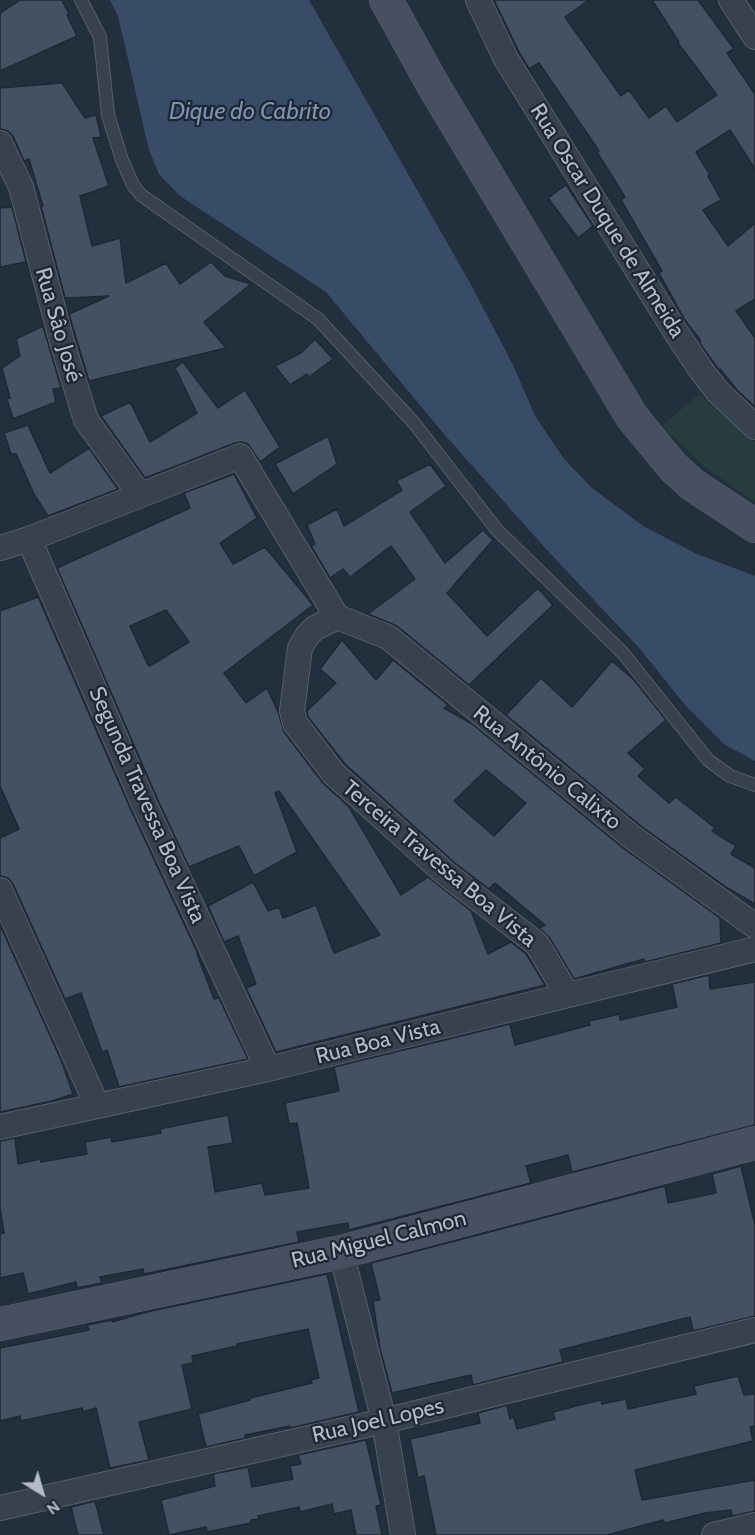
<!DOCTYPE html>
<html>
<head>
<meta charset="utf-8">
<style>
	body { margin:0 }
	#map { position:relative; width:755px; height:1535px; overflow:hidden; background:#242f3e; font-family:Cabin,sans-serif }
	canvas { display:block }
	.north { position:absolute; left:12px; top:1463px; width:60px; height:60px; -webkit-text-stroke:4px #1d2633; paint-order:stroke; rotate:143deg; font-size:16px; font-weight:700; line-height:24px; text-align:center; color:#b4bcc9 }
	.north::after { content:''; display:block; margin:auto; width:21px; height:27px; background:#b4bcc9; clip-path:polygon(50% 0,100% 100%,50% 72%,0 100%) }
</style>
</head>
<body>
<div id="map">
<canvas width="755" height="1535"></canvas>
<div class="north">N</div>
</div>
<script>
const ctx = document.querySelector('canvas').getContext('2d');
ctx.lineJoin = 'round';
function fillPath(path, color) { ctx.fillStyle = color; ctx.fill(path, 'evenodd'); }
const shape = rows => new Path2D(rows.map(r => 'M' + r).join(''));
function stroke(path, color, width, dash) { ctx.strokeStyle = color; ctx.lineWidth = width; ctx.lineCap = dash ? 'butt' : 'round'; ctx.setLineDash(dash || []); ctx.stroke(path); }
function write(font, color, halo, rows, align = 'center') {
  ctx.font = font + ' Cabin,sans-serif'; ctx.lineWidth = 4.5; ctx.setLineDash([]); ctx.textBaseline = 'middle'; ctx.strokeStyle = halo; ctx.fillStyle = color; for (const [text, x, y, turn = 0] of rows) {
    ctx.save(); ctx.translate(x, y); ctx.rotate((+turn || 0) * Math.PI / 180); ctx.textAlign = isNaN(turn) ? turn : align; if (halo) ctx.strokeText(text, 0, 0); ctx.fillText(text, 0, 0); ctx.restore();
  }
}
fillPath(shape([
	[699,394,755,442,755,502,706,468,662,426]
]), '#263c3f');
fillPath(shape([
	[110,0,309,0,470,283,513,365,535,416,564,459,592,488,643,526,697,554,755,576,755,761,724,744,686,706,640,649,546,549,444,434,326,292,180,196,159,174,149,150,118,16]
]), '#394c67');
const building = shape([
	[20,0,62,0,69,14,67,15,77,36,0,71,0,13,20,0],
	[494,0,589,0,565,17,621,96,629,90,649,118,666,106,677,122,717,95,678,43,679,42,652,0,698,0,734,49,727,53,755,94,755,169,730,130,696,152,710,175,708,176,721,200,703,210,728,246,755,223,755,299,736,311,755,338,755,407,737,390,720,369,719,370,699,342,701,341,685,320,659,273,662,271,621,200,625,197,597,152,599,151,539,63,529,69,519,52,494,0],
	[62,83,85,118,96,115,101,137,93,138,109,186,80,196,92,246,120,238,126,283,166,263,180,284,211,262,225,276,251,284,204,322,226,348,89,381,69,314,109,296,65,298,41,206,43,206,29,159,24,161,13,136,8,131,0,129,0,88,62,83],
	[566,185,593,226,578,238,548,198,566,185],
	[12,207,26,262,0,267,0,208,12,207],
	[43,326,61,388,53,389,56,402,13,419,7,399,10,398,2,368,20,356,16,339,43,326],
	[315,339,333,359,309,377,307,374,290,385,275,366,301,353,315,339],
	[183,362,218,408,245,390,280,447,260,462,248,444,242,442,235,443,145,478,101,416,130,402,150,442,197,413,175,368,183,362],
	[28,425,50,473,89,448,118,489,48,516,34,494,16,454,11,454,4,433,28,425],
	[328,436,337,464,293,494,275,464,328,436],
	[430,464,446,486,410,512,445,563,483,530,493,540,447,593,487,636,538,588,553,605,469,685,397,626,368,614,415,579,391,546,350,577,343,569,330,578,311,546,315,544,307,525,337,509,344,526,402,490,396,481,430,464],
	[234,474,257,518,220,543,233,564,265,547,313,605,224,673,246,703,267,688,278,712,284,732,323,783,349,807,401,895,428,877,471,911,488,954,511,942,526,954,545,985,276,1052,246,988,256,984,238,936,224,942,208,906,253,882,268,911,279,907,283,918,316,905,334,953,380,935,279,791,275,793,297,852,254,876,239,846,189,867,157,798,57,568,190,508,184,493,234,474],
	[166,610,189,642,150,666,148,665,130,626,166,610],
	[38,597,131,810,198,954,197,954,214,999,219,998,248,1059,119,1087,107,1050,102,1052,81,993,65,999,13,884,8,878,0,876,0,838,19,829,0,786,0,611,38,597],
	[342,640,376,680,393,660,448,705,444,708,472,724,623,848,720,918,721,943,645,962,644,959,574,979,549,937,539,928,545,925,495,883,489,889,455,863,345,764,308,717,307,711,336,683,320,669,342,640],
	[486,770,526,803,494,836,454,801,486,770],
	[612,661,634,680,666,720,628,753,645,769,638,776,669,803,676,797,715,828,712,831,736,846,731,854,755,868,755,904,726,887,641,826,506,715,541,678,572,707,612,661],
	[0,925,61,1060,73,1094,52,1101,0,1112,0,925],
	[709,975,710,989,755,982,755,1125,572,1172,568,1155,526,1166,531,1183,349,1230,348,1223,297,1232,299,1242,144,1274,143,1269,100,1277,102,1283,77,1288,76,1282,28,1294,23,1273,0,1278,0,1234,4,1233,0,1208,0,1141,15,1138,18,1164,40,1159,41,1162,87,1154,85,1142,111,1137,112,1142,161,1133,160,1129,228,1115,233,1143,208,1147,215,1192,262,1183,265,1195,309,1188,297,1123,289,1124,285,1103,339,1091,334,1067,510,1024,515,1045,590,1025,589,1021,603,1018,619,1014,620,1020,677,1007,672,984,709,975],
	[741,1166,755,1225,755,1316,693,1331,690,1317,560,1350,563,1362,473,1385,471,1375,392,1393,380,1349,373,1301,380,1300,371,1263,665,1186,668,1203,716,1193,712,1174,741,1166],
	[327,1274,359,1412,290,1428,290,1426,245,1435,246,1438,206,1447,198,1414,250,1400,250,1398,312,1383,311,1380,319,1378,308,1329,237,1344,237,1346,192,1356,193,1363,182,1365,192,1409,139,1422,149,1460,110,1468,96,1408,83,1412,82,1408,21,1421,20,1416,0,1421,0,1348,89,1330,87,1325,112,1320,112,1322,151,1311,327,1274],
	[738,1376,744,1395,755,1394,755,1426,750,1427,753,1441,635,1470,642,1500,755,1480,755,1511,732,1516,731,1510,705,1513,665,1523,663,1520,607,1535,436,1535,424,1476,418,1478,410,1439,480,1423,478,1413,507,1405,510,1419,514,1417,517,1429,555,1419,553,1412,576,1406,601,1400,602,1404,626,1399,628,1409,696,1394,694,1386,738,1376],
	[366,1440,381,1505,376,1506,382,1535,356,1535,351,1510,334,1514,332,1504,300,1512,299,1507,258,1516,259,1519,251,1520,251,1523,207,1532,206,1527,169,1535,161,1500,215,1486,213,1474,248,1467,252,1487,293,1479,290,1466,301,1464,298,1455,366,1440],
	[95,1501,104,1535,78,1535,71,1507,95,1501]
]);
fillPath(building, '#455162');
stroke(building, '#1f2835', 1.5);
const lane = shape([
	[81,0,100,37,108,115,122,160,133,185,141,195,318,319,414,423,497,530,623,653,708,760,730,776,755,785]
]);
const street = shape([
	[478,0,506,59,677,334,701,370,718,392,755,427],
	[731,0,755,37],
	[0,143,21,187,62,342,86,420,140,495],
	[29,539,144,804,268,1069],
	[0,548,29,539,240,456,337,617],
	[337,617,388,637,632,837,755,926],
	[337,617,315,628,307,636,300,648,292,711,295,723,334,774,446,874,537,944,567,994],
	[0,890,97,1105],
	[0,1127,268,1069,755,949],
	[341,1252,384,1421,403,1535],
	[0,1508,384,1421,755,1330],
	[714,1535,755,1525]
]);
const secondary = shape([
	[386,0,433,85,632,417,674,468,693,485,755,526],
	[0,1324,341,1252,755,1143]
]);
stroke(lane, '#565f6c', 14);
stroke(street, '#565f6c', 26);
stroke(secondary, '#565f6c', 34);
stroke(lane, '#38414e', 12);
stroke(street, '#38414e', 24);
stroke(secondary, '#465061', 33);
write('22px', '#b4bcc9', '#1d2633', [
	["Rua Oscar Duque de Almeida",607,221,58],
	["Rua Sâo José",58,325,74],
	["Rua Antônio Calixto",547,768,39],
	["Segunda Travessa Boa Vista",147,805,66],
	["Terceira Travessa Boa Vista",439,864,40],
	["Rua Boa Vista",378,1042,-14],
	["Rua Miguel Calmon",379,1240,-14],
	["Rua Joel Lopes",378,1421,-13]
]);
write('italic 24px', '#7c92b1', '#1d2633', [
	["Dique do Cabrito",250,112]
]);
</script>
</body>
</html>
